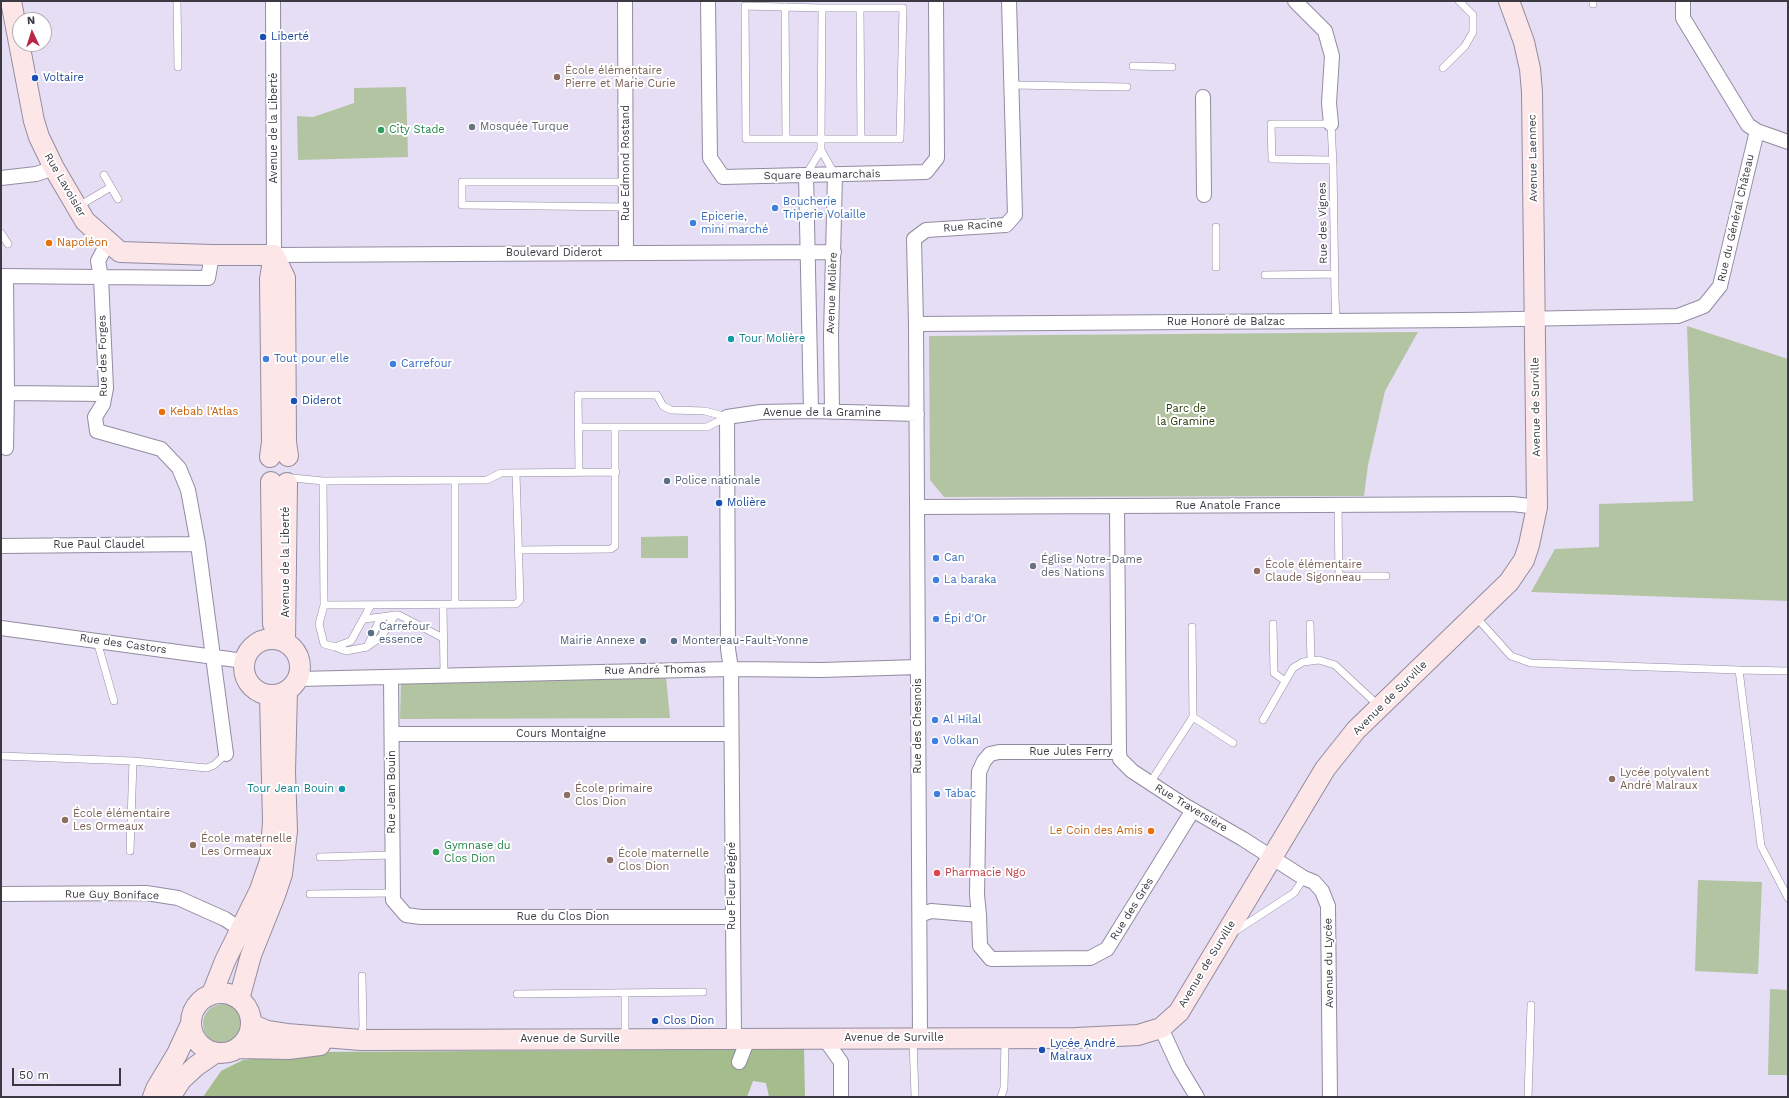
<!DOCTYPE html>
<html>
<head>
<meta charset="utf-8">
<style>
	body { margin:0 }
	#map { position:relative; width:1789px; height:1098px; overflow:hidden; background:#e5def5; font-family:"Work Sans",sans-serif }
	canvas { display:block }
	.frame { position:absolute; inset:0; border:2px solid #3b3942; pointer-events:none }
	.north { position:absolute; left:12px; top:12px; width:40px; height:40px; box-sizing:border-box; background:#fff; border:1px solid #b1b0b3; border-radius:50%; rotate:356deg; font-size:11px; font-weight:700; line-height:16px; text-align:center; color:#3b3942 }
	.north::after { content:''; display:block; margin:auto; width:14px; height:18px; background:#b92845; clip-path:polygon(50% 0,100% 100%,50% 72%,0 100%) }
	.scale { position:absolute; left:12px; top:1068px; width:109px; height:18px; box-sizing:border-box; border:2px solid #3b3942; border-top:0; padding-left:5px; font-size:12px; line-height:14px; white-space:nowrap; color:#3b3942; -webkit-text-stroke:3px #fff; paint-order:stroke }
</style>
</head>
<body>
<div id="map">
<canvas width="1789" height="1098"></canvas>
<div class="frame"></div>
<div class="north">N</div>
<div class="scale">50 m</div>
</div>
<script>
const ctx = document.querySelector('canvas').getContext('2d');
ctx.lineJoin = 'round';
function fillPath(path, color) { ctx.fillStyle = color; ctx.fill(path, 'evenodd'); }
const shape = rows => new Path2D(rows.map(r => 'M' + r).join(''));
function stroke(path, color, width, dash) { ctx.strokeStyle = color; ctx.lineWidth = width; ctx.lineCap = dash ? 'butt' : 'round'; ctx.setLineDash(dash || []); ctx.stroke(path); }
function write(font, color, halo, rows, align = 'center') {
  ctx.font = font + ' "Work Sans",sans-serif'; ctx.lineWidth = 4; ctx.setLineDash([]); ctx.textBaseline = 'middle'; ctx.strokeStyle = halo; ctx.fillStyle = color; for (const [text, x, y, turn = 0] of rows) {
    ctx.save(); ctx.translate(x, y); ctx.rotate((+turn || 0) * Math.PI / 180); ctx.textAlign = isNaN(turn) ? turn : align; if (halo) ctx.strokeText(text, 0, 0); ctx.fillText(text, 0, 0); ctx.restore();
  }
}
fillPath(shape([
	[406,87,408,157,298,160,297,116,313,117,354,103,354,88],
	[1687,326,1788,359,1788,601,1531,592,1555,549,1599,547,1599,504,1693,501],
	[1418,332,1385,391,1368,465,1364,496,944,497,930,480,929,336],
	[688,536,688,558,641,558,641,537],
	[666,677,670,718,400,719,401,682],
	[1698,880,1762,882,1758,974,1695,971],
	[1770,989,1788,990,1788,1075,1768,1075],
	'203 1024a20 20 0 1 1 40 0a20 20 0 1 1-40 0Z'
]), '#b3c4a3');
fillPath(shape([
	[804,1049,805,1097,769,1097,766,1083,753,1081,747,1097,203,1097,221,1071,243,1060,320,1052]
]), '#a5bd8d');
const lane = shape([
	[177,1,178,67],
	[1593,1,1593,4],
	[785,7,786,139],
	[860,8,861,139],
	[1133,66,1172,67],
	[1443,68,1465,46,1473,32,1473,15,1459,1],
	[1011,85,1127,87],
	[821,150,821,139,822,8,745,6,746,139,900,139,903,8,822,8],
	[1332,160,1272,159,1271,124,1331,124,1333,165,1335,297,1336,321],
	[104,175,118,199],
	[806,175,821,150,835,175],
	[626,182,462,182,462,205,626,207],
	[77,207,111,187],
	[1,233,8,244],
	[1216,267,1216,227],
	[1265,275,1335,274],
	[579,427,615,427],
	[579,472,578,395,657,395,663,406,671,410,705,411,727,417],
	[293,478,323,481,487,480,501,473,616,472],
	[455,480,455,604],
	[323,481,324,605,516,604,520,600,516,473],
	[1338,506,1339,576,1386,576],
	[519,550,611,549,615,546,615,427,707,427,727,417],
	[324,605,319,624,324,644,335,647,351,641,371,605],
	[443,605,444,675],
	[1476,617,1511,656,1531,663,1739,670,1761,846,1788,898],
	[364,619,381,617],
	[1273,624,1274,673,1285,681],
	[1310,624,1311,661],
	[1192,627,1193,717,1233,743],
	[97,641,114,701],
	[335,647,346,651,367,647,381,617,395,615,399,615,443,638],
	[367,647,381,637,395,615],
	[1739,670,1788,671],
	[1263,720,1293,668,1303,662,1319,660,1335,665,1380,707],
	[1,756,133,761,207,768,214,765,226,754],
	[1150,783,1193,717],
	[130,851,133,761],
	[320,857,393,855],
	[310,894,393,893],
	[1234,932,1294,893,1304,878],
	[517,994,703,992],
	[625,1038,625,993],
	[913,1039,915,1097],
	[361,1040,363,1026,362,976],
	[1001,1097,1004,1088,1005,1040],
	[1528,1097,1531,1005]
]);
const street = shape([
	[273,1,274,255,834,252],
	[625,1,626,252],
	[708,1,710,158,723,177,926,172,937,158,936,1],
	[1295,1,1325,31,1332,56,1329,103,1331,124],
	[1683,1,1683,18,1748,125,1757,131,1788,142],
	[1203,97,1204,195],
	[806,175,811,411],
	[1,178,36,174,54,168],
	[212,255,208,278,101,277,106,388,103,404,95,417,97,431,161,449,179,468,188,490,198,544,226,754],
	[1,276,101,277,98,261,108,242],
	[6,276,7,393,6,448],
	[916,324,1463,320,1678,316,1704,306,1720,286,1757,131],
	[7,393,105,394],
	[832,412,831,335,835,175],
	[918,507,1513,504,1537,507],
	[1117,507,1119,752,999,752,990,754,984,761,979,772,977,895,979,915,980,946,991,959,1090,958,1107,949,1193,810],
	[1,546,198,544],
	[1,628,244,661],
	[391,677,393,900,406,915,421,917,732,917],
	[298,679,731,669,822,670,918,667],
	[392,734,731,734],
	[1119,752,1120,759,1132,771,1184,805,1243,839,1304,878,1314,882,1322,891,1328,906,1330,1097],
	[1,894,146,893,178,898,225,919,240,929],
	[920,915,931,911,979,915],
	[1161,1028,1179,1067,1197,1097],
	[824,1038,841,1062,841,1097],
	[920,1038,916,324,914,239,926,230,1006,225,1015,215,1009,1],
	[734,1039,731,669,728,649,727,417,761,412,811,411,917,414],
	[739,1062,748,1039]
]);
const secondary = shape([
	[11,1,34,121,39,137,54,168,85,221,120,252,212,255,274,255],
	[274,255,285,278,286,442,288,456],
	[270,457,272,442,270,279,274,255],
	[271,482,273,624],
	'244 667a28 28 0 1 1 56 0a28 28 0 1 1-56 0Z',
	[285,642,287,483],
	'191 1023a30 30 0 1 1 60 0a30 30 0 1 1-60 0Z',
	[212,994,225,961,260,890,270,861,273,822,270,695],
	[239,999,251,955,275,895,282,874,287,831,285,772,287,691],
	[251,1024,267,1031,287,1034,361,1040,1076,1038,1138,1035,1161,1028,1179,1012,1325,769,1356,730,1509,582,1524,560,1529,545,1537,507,1532,92,1530,69,1524,42,1509,1],
	[238,1048,288,1049,320,1045],
	[153,1097,156,1089,177,1054,190,1026],
	[170,1097,181,1080,196,1066,215,1053]
]);
stroke(lane, '#928ca1', 8);
stroke(street, '#928ca1', 16);
stroke(secondary, '#928ca1', 22);
stroke(lane, '#fff', 7);
stroke(street, '#fff', 14);
stroke(secondary, '#fce6e7', 20);
for (const [x, y, r, color] of [
	[263,37,4,"#1a4fb4"],
	[557,77,4,"#8d6e63"],
	[35,78,4,"#1a4fb4"],
	[472,127,4,"#6b7280"],
	[381,130,4,"#2e9e5b"],
	[775,208,4,"#3f7fe0"],
	[693,223,4,"#3f7fe0"],
	[49,243,4,"#e8710a"],
	[731,339,4,"#0f9aa8"],
	[266,359,4,"#3f7fe0"],
	[393,364,4,"#3f7fe0"],
	[294,401,4,"#1a4fb4"],
	[162,412,4,"#e8710a"],
	[667,481,4,"#5c6f8a"],
	[719,503,4,"#1a4fb4"],
	[936,558,4,"#3f7fe0"],
	[1033,566,4,"#6b7280"],
	[1257,571,4,"#8d6e63"],
	[936,580,4,"#3f7fe0"],
	[936,619,4,"#3f7fe0"],
	[371,633,4,"#5c6f8a"],
	[643,641,4,"#5c6f8a"],
	[674,641,4,"#5c6f8a"],
	[935,720,4,"#3f7fe0"],
	[935,741,4,"#3f7fe0"],
	[1612,779,4,"#8d6e63"],
	[342,789,4,"#0f9aa8"],
	[937,794,4,"#3f7fe0"],
	[567,795,4,"#8d6e63"],
	[65,820,4,"#8d6e63"],
	[1151,831,4,"#e8710a"],
	[193,845,4,"#8d6e63"],
	[436,852,4,"#2e9e5b"],
	[610,860,4,"#8d6e63"],
	[937,873,4,"#e0444e"],
	[655,1021,4,"#1a4fb4"],
	[1042,1050,4,"#1a4fb4"]
]) { const dot = new Path2D(); dot.arc(x, y, r, 0, 2 * Math.PI); ctx.fillStyle = color; ctx.fill(dot); stroke(dot, '#fff', 1.5); }
write('11px', '#164399', '#fff', [
	["Liberté",271,37],
	["Voltaire",43,78],
	["Diderot",302,401],
	["Molière",727,503],
	["Clos Dion",663,1021],
	["Lycée André",1050,1044],
	["Malraux",1050,1057]
], 'left');
write('11px', '#785e54', '#fff', [
	["École élémentaire",565,71],
	["Pierre et Marie Curie",565,84],
	["École élémentaire",1265,565],
	["Claude Sigonneau",1265,578],
	["Lycée polyvalent",1620,773],
	["André Malraux",1620,786],
	["École primaire",575,789],
	["Clos Dion",575,802],
	["École élémentaire",73,814],
	["Les Ormeaux",73,827],
	["École maternelle",201,839],
	["Les Ormeaux",201,852],
	["École maternelle",618,854],
	["Clos Dion",618,867]
], 'left');
write('11px', '#5b616d', '#fff', [
	["Mosquée Turque",480,127],
	["Église Notre-Dame",1041,560],
	["des Nations",1041,573]
], 'left');
write('11px', '#3b3942', '#fff', [
	["Avenue de la Liberté",274,128,-90],
	["Avenue Laennec",1533,158,-91],
	["Rue Edmond Rostand",626,163,-90],
	["Square Beaumarchais",822,175,-1],
	["Rue Lavoisier",65,185,60],
	["Rue du Général Château",1736,218,-77],
	["Rue des Vignes",1323,223,-91],
	["Rue Racine",973,226,-5],
	["Boulevard Diderot",554,253],
	["Avenue Molière",832,293,-88],
	["Rue Honoré de Balzac",1226,322],
	["Rue des Forges",103,356,-91],
	["Avenue de Surville",1536,407,-91],
	["Avenue de la Gramine",822,413],
	["Rue Anatole France",1228,506],
	["Rue Paul Claudel",99,545],
	["Avenue de la Liberté",286,562,-90],
	["Rue des Castors",123,644,8],
	["Rue André Thomas",655,670,-1],
	["Avenue de Surville",1390,698,-45],
	["Rue des Chesnois",918,726,-90],
	["Cours Montaigne",561,734],
	["Rue Jules Ferry",1071,752],
	["Rue Jean Bouin",392,792,-90],
	["Rue Traversière",1191,808,31],
	["Rue Fleur Bégné",732,886,-90],
	["Rue Guy Boniface",112,895,1],
	["Rue des Grès",1132,909,-58],
	["Rue du Clos Dion",563,917],
	["Avenue du Lycée",1329,963,-91],
	["Avenue de Surville",1207,964,-59],
	["Avenue de Surville",894,1038],
	["Avenue de Surville",570,1039]
]);
write('11px', '#27864d', '#fff', [
	["City Stade",389,130],
	["Gymnase du",444,846],
	["Clos Dion",444,859]
], 'left');
write('11px', '#366cbe', '#fff', [
	["Boucherie",783,202],
	["Triperie Volaille",783,215],
	["Epicerie,",701,217],
	["mini marché",701,230],
	["Tout pour elle",274,359],
	["Carrefour",401,364],
	["Can",944,558],
	["La baraka",944,580],
	["Épi d'Or",944,619],
	["Al Hilal",943,720],
	["Volkan",943,741],
	["Tabac",945,794]
], 'left');
write('11px', '#c56008', '#fff', [
	["Napoléon",57,243],
	["Kebab l'Atlas",170,412],
	["Le Coin des Amis",1143,831,"right"]
], 'left');
write('11px', '#0d838f', '#fff', [
	["Tour Molière",739,339],
	["Tour Jean Bouin",334,789,"right"]
], 'left');
write('11px', '#283d08', '#fff', [
	["Parc de",1186,409],
	["la Gramine",1186,422]
]);
write('11px', '#4e5e75', '#fff', [
	["Police nationale",675,481],
	["Carrefour",379,627],
	["essence",379,640],
	["Mairie Annexe",635,641,"right"],
	["Montereau-Fault-Yonne",682,641]
], 'left');
write('11px', '#be3a42', '#fff', [
	["Pharmacie Ngo",945,873]
], 'left');
</script>
</body>
</html>
